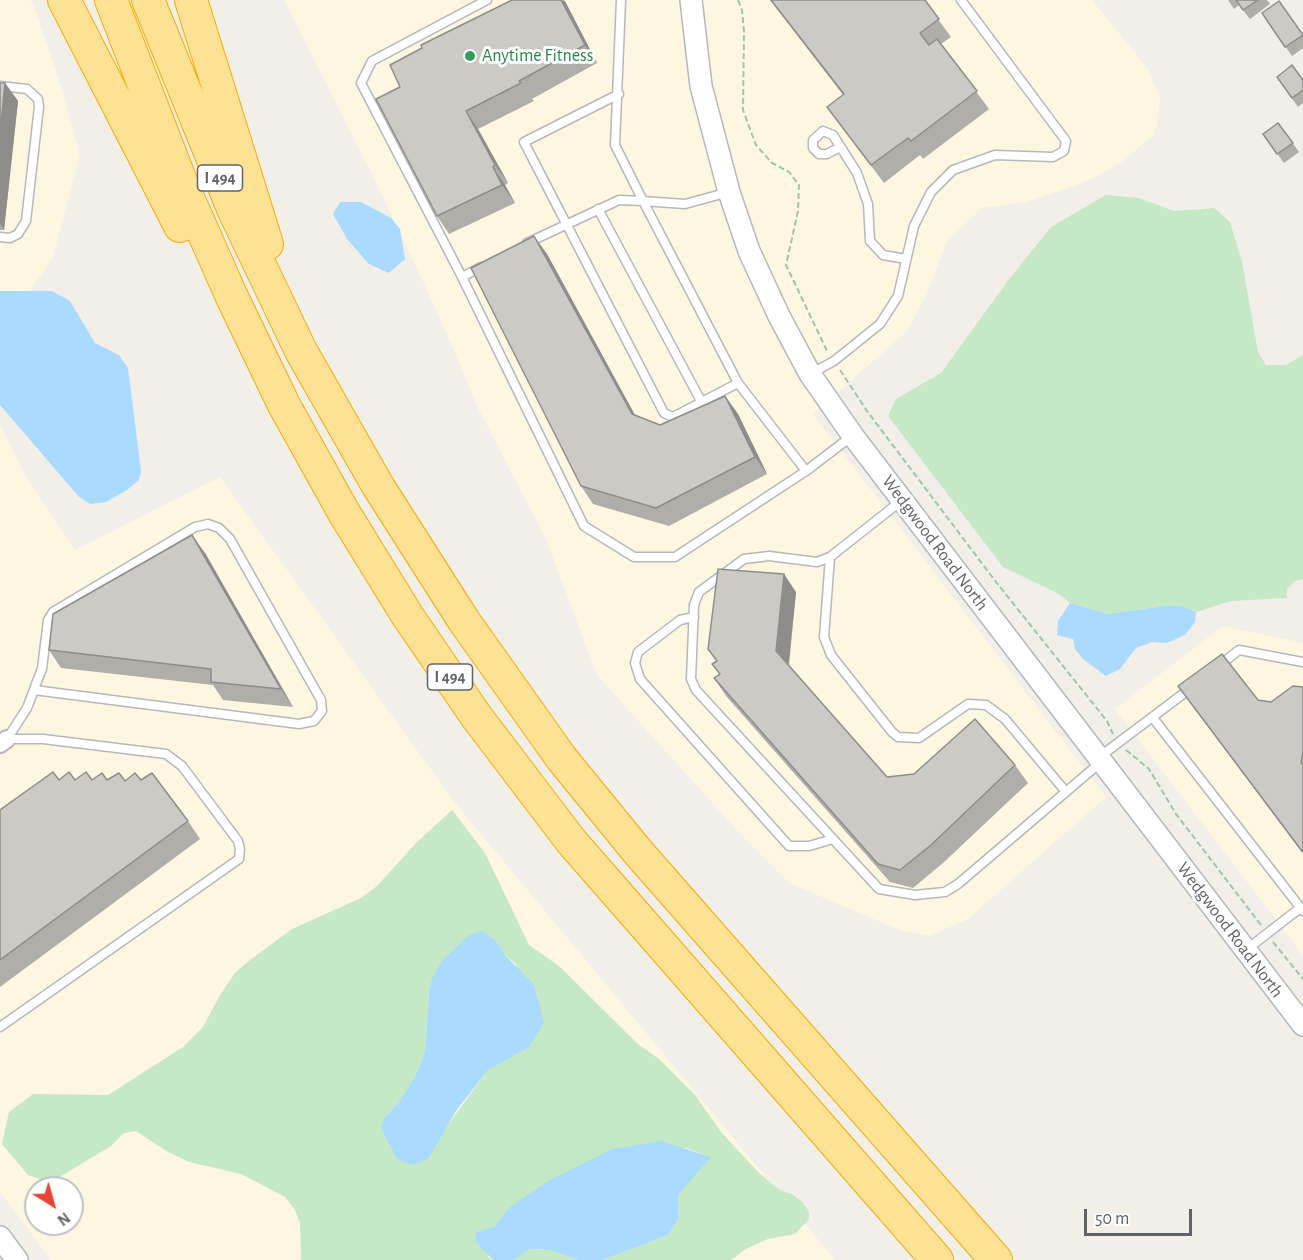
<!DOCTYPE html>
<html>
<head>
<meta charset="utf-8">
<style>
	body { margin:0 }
	#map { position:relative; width:1303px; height:1260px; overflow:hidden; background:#f1efe8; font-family:"Alegreya Sans",sans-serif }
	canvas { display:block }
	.north { position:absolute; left:24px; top:1176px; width:60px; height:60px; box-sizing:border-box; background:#fff; border:2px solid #bfc1c3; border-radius:50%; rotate:143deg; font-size:16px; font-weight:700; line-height:24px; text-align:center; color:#5f6368 }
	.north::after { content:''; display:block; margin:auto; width:21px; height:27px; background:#ea4335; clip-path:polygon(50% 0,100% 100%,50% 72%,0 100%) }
	.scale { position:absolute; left:1084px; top:1209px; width:108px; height:27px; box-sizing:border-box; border:3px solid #5f6368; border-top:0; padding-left:8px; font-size:18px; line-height:21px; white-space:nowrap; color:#5f6368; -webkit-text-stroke:4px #fff; paint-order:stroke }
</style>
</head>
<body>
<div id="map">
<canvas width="1303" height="1260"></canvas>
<div class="north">N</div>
<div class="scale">50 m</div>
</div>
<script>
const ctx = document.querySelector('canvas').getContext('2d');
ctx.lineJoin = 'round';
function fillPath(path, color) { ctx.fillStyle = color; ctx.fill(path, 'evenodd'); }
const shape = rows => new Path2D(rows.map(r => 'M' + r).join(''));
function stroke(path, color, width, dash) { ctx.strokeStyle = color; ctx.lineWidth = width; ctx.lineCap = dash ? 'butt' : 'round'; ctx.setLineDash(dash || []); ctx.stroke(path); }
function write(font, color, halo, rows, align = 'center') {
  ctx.font = font + ' "Alegreya Sans",sans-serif'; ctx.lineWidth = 6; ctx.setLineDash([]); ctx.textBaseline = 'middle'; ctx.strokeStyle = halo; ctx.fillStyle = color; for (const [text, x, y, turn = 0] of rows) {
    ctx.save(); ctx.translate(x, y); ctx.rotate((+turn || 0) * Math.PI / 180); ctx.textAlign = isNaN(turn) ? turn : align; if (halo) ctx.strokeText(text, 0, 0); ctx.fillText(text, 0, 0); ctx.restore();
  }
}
fillPath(shape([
	[0,0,30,0,34,6,62,89,80,155,53,257,0,335],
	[284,0,1092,0,1148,69,1160,99,1155,134,1116,166,1085,182,1025,202,982,208,947,241,926,296,907,331,813,414,1106,797,968,919,929,936,900,930,789,883,745,839,597,675,546,539,479,410,442,322,377,184],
	[0,424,26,477,75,550,220,477,455,803,835,1260,51,1260,0,1192],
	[36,1188,72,1188,72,1224,36,1224],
	[1223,626,1303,643,1303,955,1115,709]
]), '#fef7e0');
fillPath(shape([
	[1106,195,1139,198,1174,211,1214,208,1230,222,1242,262,1258,352,1266,365,1286,365,1303,355,1303,579,1295,581,1287,589,1287,598,1231,601,1196,612,1182,606,1163,606,1109,614,1070,603,1059,594,1003,567,888,416,896,399,941,373,1010,278,1051,227],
	[452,810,485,853,529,945,559,966,639,1045,659,1059,695,1095,721,1132,759,1173,781,1191,792,1194,803,1203,809,1212,809,1219,795,1234,768,1239,746,1249,731,1260,603,1260,668,1235,679,1218,678,1195,710,1157,686,1148,612,1149,511,1207,494,1227,488,1257,493,1260,301,1260,300,1223,295,1210,285,1197,241,1174,189,1162,168,1152,136,1131,124,1133,111,1146,56,1179,43,1180,28,1175,2,1144,9,1112,33,1094,108,1095,183,1047,203,1027,220,995,235,973,250,960,292,929,361,898,377,886,417,842],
	[496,941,505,955,516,964,528,1048,488,1070,442,1133,385,1117,399,1102,415,1077,425,1052,429,992],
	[529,1249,551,1250,577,1260,513,1260]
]), '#c5e8c5');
fillPath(shape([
	[340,202,361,202,391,218,400,229,405,259,389,273,369,264,347,239,333,214],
	[0,291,52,291,70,301,95,343,119,355,128,368,141,471,139,480,127,490,106,502,90,504,79,497,0,405],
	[1070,603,1109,614,1163,606,1182,606,1196,612,1195,622,1185,635,1167,643,1152,642,1136,648,1120,669,1106,676,1083,659,1075,649,1073,639,1057,635,1058,621],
	[482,931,496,941,505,955,534,985,544,1023,528,1048,488,1070,456,1111,428,1159,411,1165,396,1158,381,1128,385,1117,399,1102,415,1077,425,1052,429,992,432,979,442,961,469,935],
	[661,1141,711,1157,678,1195,679,1218,668,1235,603,1260,577,1260,551,1250,530,1249,513,1260,493,1260,476,1242,476,1232,494,1227,510,1207,550,1180,612,1149]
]), '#aadaff');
const service = shape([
	[621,0,615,145,643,201,685,204,729,192],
	[0,86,27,89,38,99,39,107,26,221,18,234,10,238,0,237],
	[619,94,524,142,664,413,673,417,738,383],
	[840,147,827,154,819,154,813,148,813,140,823,131,833,135,857,173,868,204,870,241,883,255,906,259],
	[598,209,701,401],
	[527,243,619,200,643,201,738,383,806,471],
	[481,267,462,277,361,83,372,61,487,0],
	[462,277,584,526,634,557,675,557,806,471,852,436],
	[812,373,834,361,880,324,898,296,914,226,931,192,953,170,995,155,1053,157,1064,151,1066,141,961,0],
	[901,501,830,557,817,562,769,556,744,559,699,592,694,605,691,679,696,690,879,889,915,895,945,892,958,884,1101,762],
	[830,557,824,637,831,655,892,732,898,737,919,738,968,704,986,705,1005,719,1066,792],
	[694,617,680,620,638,652,635,663,640,679,789,846,809,846,833,839],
	[1220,665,1239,650,1303,662],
	[1153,718,1303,911],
	[7,739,27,708,34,690,36,684,42,669,48,620,53,612,195,527,208,524,219,528,230,539,321,700,322,711,314,721,299,724,34,690],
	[1098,758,1191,688],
	[1246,950,1300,908],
	[0,1027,239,859,240,849,238,841,182,766,166,754,43,739,7,739]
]);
const minor = shape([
	[0,744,7,739]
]);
const tertiary = shape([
	[691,0,701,86,729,192,749,251,779,316,810,374,853,436,1303,1025],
	[0,1237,17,1260]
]);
const motorway = shape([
	[64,0,180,226],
	[111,0,182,184,231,295,284,405,343,511,407,615,476,716,571,841,937,1260],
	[148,0,234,211,301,351,378,486,464,621,562,759,638,852,996,1260],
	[191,0,267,244]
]);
stroke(service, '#b5b8bc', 11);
stroke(minor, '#b5b8bc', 20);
stroke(tertiary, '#b5b8bc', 24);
stroke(motorway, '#f9ab00', 34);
stroke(shape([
	[738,0,742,10,744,32,743,110,756,145,772,163,789,172,799,185,798,211,786,265,828,353],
	[840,370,867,411,996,582,1107,721,1113,734],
	[1126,750,1149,769,1176,814,1261,925],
	[1273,942,1303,979]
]), '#9cc7a9', 2, [6, 3]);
stroke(service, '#fff', 8);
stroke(minor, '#fff', 16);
stroke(tertiary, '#fff', 21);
stroke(motorway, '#fde293', 32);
fillPath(shape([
	[564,0,597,63,532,99,534,101,478,129,508,183,505,185,515,203,449,234,437,216,376,99],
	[770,0,924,0,951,37,941,44,989,109,923,159,920,155,884,183,827,107,843,95],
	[1228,0,1267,0,1270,4,1250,19,1239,5,1234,9],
	[1262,13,1303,35,1303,48,1292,56],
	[1277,77,1303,80,1303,103,1298,107],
	[0,83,5,83,18,101,4,230,0,230],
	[1278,123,1299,152,1284,163,1263,134],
	[547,254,635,415,660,425,725,396,738,414,767,474,669,526,593,504,581,486],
	[205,553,293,707,223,700,213,685,61,668,49,650],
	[796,592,789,666,887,777,1015,765,1028,783,943,863,913,888,890,882,726,696,714,678,719,674,717,661,708,649],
	[1178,686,1271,702,1303,687,1303,854],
	[59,780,92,780,125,781,141,780,188,821,200,839,0,987,0,810]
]), '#afaea9');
fillPath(shape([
	[561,0,565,1,597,63,585,45],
	[5,83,18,101,4,230,0,224,0,133],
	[466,111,478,129,508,183,495,165],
	[493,167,505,185,515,203,502,185],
	[534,236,547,254,644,432,632,414],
	[725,396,738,414,767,474,755,457],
	[192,535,205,553,293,707,281,689],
	[784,574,796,592,788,669,776,651]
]), '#8f8d8a');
const building = shape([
	[512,0,561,0,585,45,519,81,521,83,466,111,495,165,493,167,502,185,437,216,376,99,400,87,390,65,422,48,421,45,512,0],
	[771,0,925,0,939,19,920,33,929,45,937,39,977,91,911,141,908,138,871,165,827,107,844,94,771,0],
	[1236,0,1258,0,1243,10,1236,0],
	[1279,1,1303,35,1285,47,1262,13,1279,1],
	[1292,65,1303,80,1303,90,1292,98,1277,77,1292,65],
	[0,83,5,83,0,133,0,83],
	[1278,123,1293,143,1277,154,1263,134,1278,123],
	[534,236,632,414,660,425,725,396,755,457,656,508,581,486,471,268,534,236],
	[192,535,281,689,211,682,211,669,49,650,53,614,192,535],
	[718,569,784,574,776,651,887,777,914,774,975,719,1015,765,931,845,900,870,878,864,714,678,720,674,712,664,717,661,708,649,718,569],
	[1222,654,1258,700,1271,702,1293,686,1303,687,1303,751,1301,763,1303,765,1303,851,1302,851,1178,686,1222,654],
	[53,772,59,780,69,772,75,780,86,772,92,780,102,773,107,780,119,773,125,781,135,773,141,780,152,773,188,821,0,960,0,810,53,772]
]);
fillPath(building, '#cccac5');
stroke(building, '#8f8d8a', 1.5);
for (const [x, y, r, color] of [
	[470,56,6,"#2e9e5b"]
]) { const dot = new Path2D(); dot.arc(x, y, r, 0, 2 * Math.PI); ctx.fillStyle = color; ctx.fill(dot); stroke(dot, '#fff', 2); }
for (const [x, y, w] of [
	[220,178,45],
	[450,677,45]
]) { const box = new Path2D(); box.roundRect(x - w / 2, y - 13, w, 26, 4.5); ctx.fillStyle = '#fff'; ctx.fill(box); stroke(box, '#5f6368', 1.5); }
write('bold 16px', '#5f6368', null, [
	["I 494",220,178],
	["I 494",450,677]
]);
write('18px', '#27864d', '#fff', [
	["Anytime Fitness",482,56]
], 'left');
write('18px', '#5f6368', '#fff', [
	["Wedgwood Road North",935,543,53],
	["Wedgwood Road North",1230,930,53]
]);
</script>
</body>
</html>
